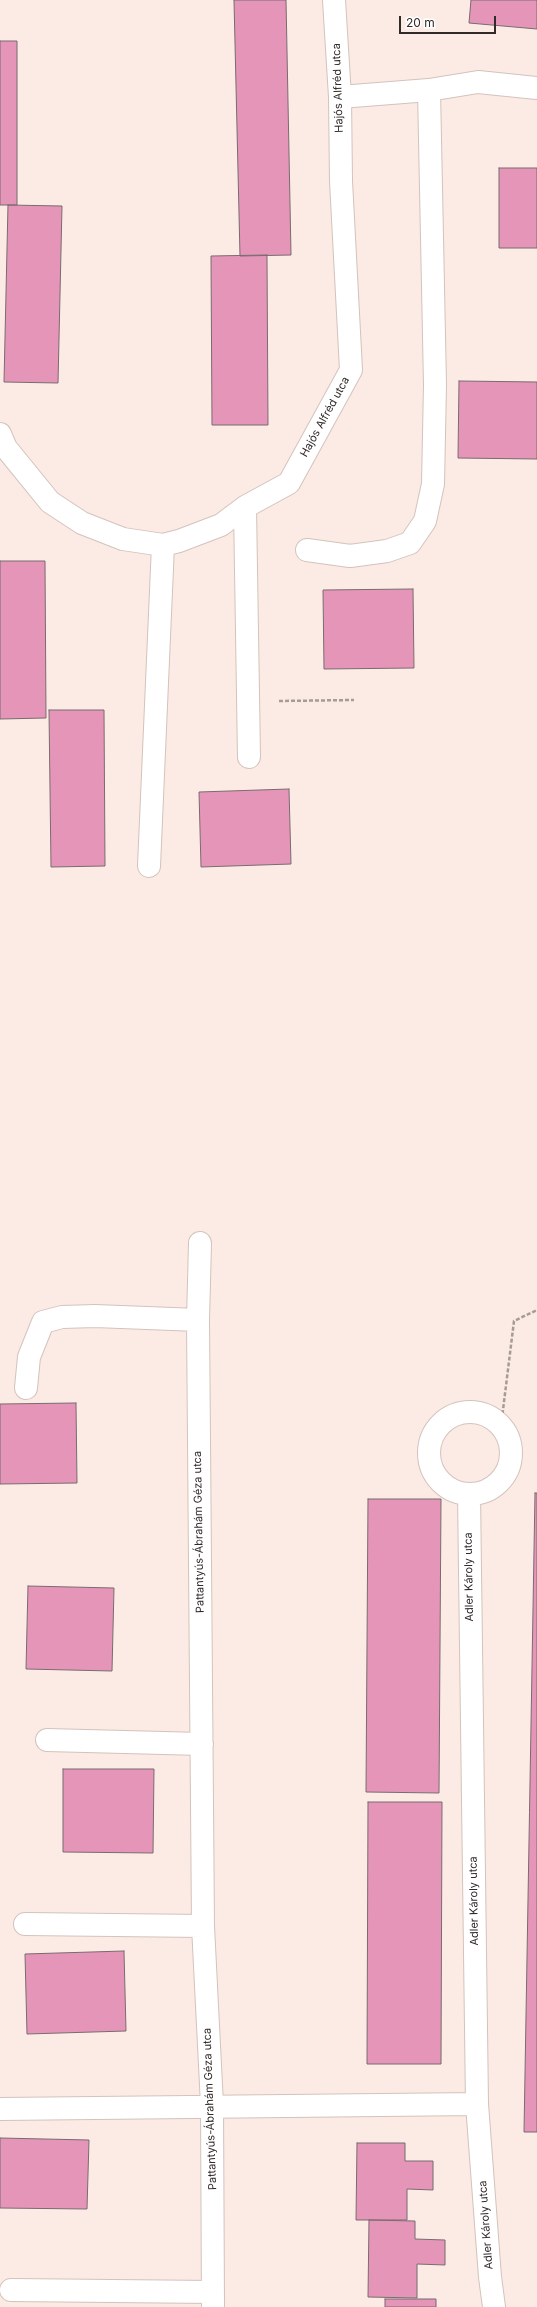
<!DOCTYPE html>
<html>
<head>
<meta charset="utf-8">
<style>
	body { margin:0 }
	#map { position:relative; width:537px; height:2307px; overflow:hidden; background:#fbebe4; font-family:Inter,sans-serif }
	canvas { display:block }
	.scale { position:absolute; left:399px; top:16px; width:97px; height:18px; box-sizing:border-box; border:2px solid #302a28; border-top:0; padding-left:5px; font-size:12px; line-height:14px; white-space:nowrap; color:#302a28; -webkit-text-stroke:3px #fff; paint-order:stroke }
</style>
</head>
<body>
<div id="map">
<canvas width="537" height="2307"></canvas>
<div class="scale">20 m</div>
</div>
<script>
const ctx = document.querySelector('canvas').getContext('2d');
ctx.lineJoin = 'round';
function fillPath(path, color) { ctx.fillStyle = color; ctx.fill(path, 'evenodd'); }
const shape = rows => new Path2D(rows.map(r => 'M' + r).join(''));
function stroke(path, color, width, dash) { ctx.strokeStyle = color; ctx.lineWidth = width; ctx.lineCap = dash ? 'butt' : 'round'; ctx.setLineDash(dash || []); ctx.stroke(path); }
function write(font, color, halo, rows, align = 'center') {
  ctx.font = font + ' Inter,sans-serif'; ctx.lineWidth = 3; ctx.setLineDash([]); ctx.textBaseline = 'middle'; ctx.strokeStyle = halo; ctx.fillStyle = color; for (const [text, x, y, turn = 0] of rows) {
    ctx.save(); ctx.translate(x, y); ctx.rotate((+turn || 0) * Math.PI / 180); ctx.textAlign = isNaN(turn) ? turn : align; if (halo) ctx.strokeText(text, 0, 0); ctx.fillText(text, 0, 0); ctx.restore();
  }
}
const building = shape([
	[234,0,286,0,291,255,240,256,234,0],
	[471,0,537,0,537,29,469,23,471,0],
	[0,41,17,41,17,205,0,205,0,41],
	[499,168,537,168,537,248,499,248,499,168],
	[8,205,62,206,58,383,4,382,8,205],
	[267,255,268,425,212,425,211,256,267,255],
	[459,381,537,382,537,459,458,458,459,381],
	[0,561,45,561,46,718,0,719,0,561],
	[413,589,414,668,324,669,323,590,413,589],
	[49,710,104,710,105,866,51,867,49,710],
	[289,789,291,864,201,867,199,792,289,789],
	[76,1403,77,1483,0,1484,0,1404,76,1403],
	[535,1493,537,1493,537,2132,524,2132,535,1493],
	[368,1499,441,1499,439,1793,366,1792,368,1499],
	[28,1586,114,1588,112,1671,26,1669,28,1586],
	[63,1769,154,1769,153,1853,63,1852,63,1769],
	[368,1802,442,1802,441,2064,367,2064,368,1802],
	[124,1951,126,2031,27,2034,25,1954,124,1951],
	[0,2138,89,2140,87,2209,0,2208,0,2138],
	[357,2143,405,2143,405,2161,433,2161,433,2190,407,2189,407,2220,356,2220,357,2143],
	[369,2220,415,2221,415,2239,445,2240,445,2265,417,2264,417,2298,368,2297,369,2220],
	[385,2299,436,2299,436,2307,385,2307,385,2299]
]);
fillPath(building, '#e596b8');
stroke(building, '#796b70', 1);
const minor = shape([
	[340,97,429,90,478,82,537,88],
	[0,434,6,448,50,502,82,523,123,539,163,545,179,541,221,525,245,507,289,483,351,370,341,181,340,97,334,0],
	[245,507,249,757],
	[307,550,350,556,387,551,410,543,425,521,433,484,435,385,429,90],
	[149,866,163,545],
	[200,1243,198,1320,203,1926,212,2105,213,2307],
	[26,1388,29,1357,43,1322,62,1317,95,1316,198,1320],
	'429 1453a41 41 0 1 1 82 0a41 41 0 1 1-82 0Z',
	[469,1494,477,2104,490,2277,494,2307],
	[47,1740,202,1744],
	[25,1924,203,1926],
	[0,2109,477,2104],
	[11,2290,213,2292]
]);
stroke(minor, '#d3c3bc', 24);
stroke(shape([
	[279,701,354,700],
	[501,1426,514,1321,537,1310]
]), '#a79b96', 2.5, [4, 2]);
stroke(minor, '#fff', 22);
write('11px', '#302a28', '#fff', [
	["Hajós Alfréd utca",338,88,-92],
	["Hajós Alfréd utca",325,417,-61],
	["Pattantyús-Ábrahám Géza utca",199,1532,-91],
	["Adler Károly utca",469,1577,-91],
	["Adler Károly utca",474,1901,-91],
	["Pattantyús-Ábrahám Géza utca",210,2109,-92],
	["Adler Károly utca",486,2225,-94]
]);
</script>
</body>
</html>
